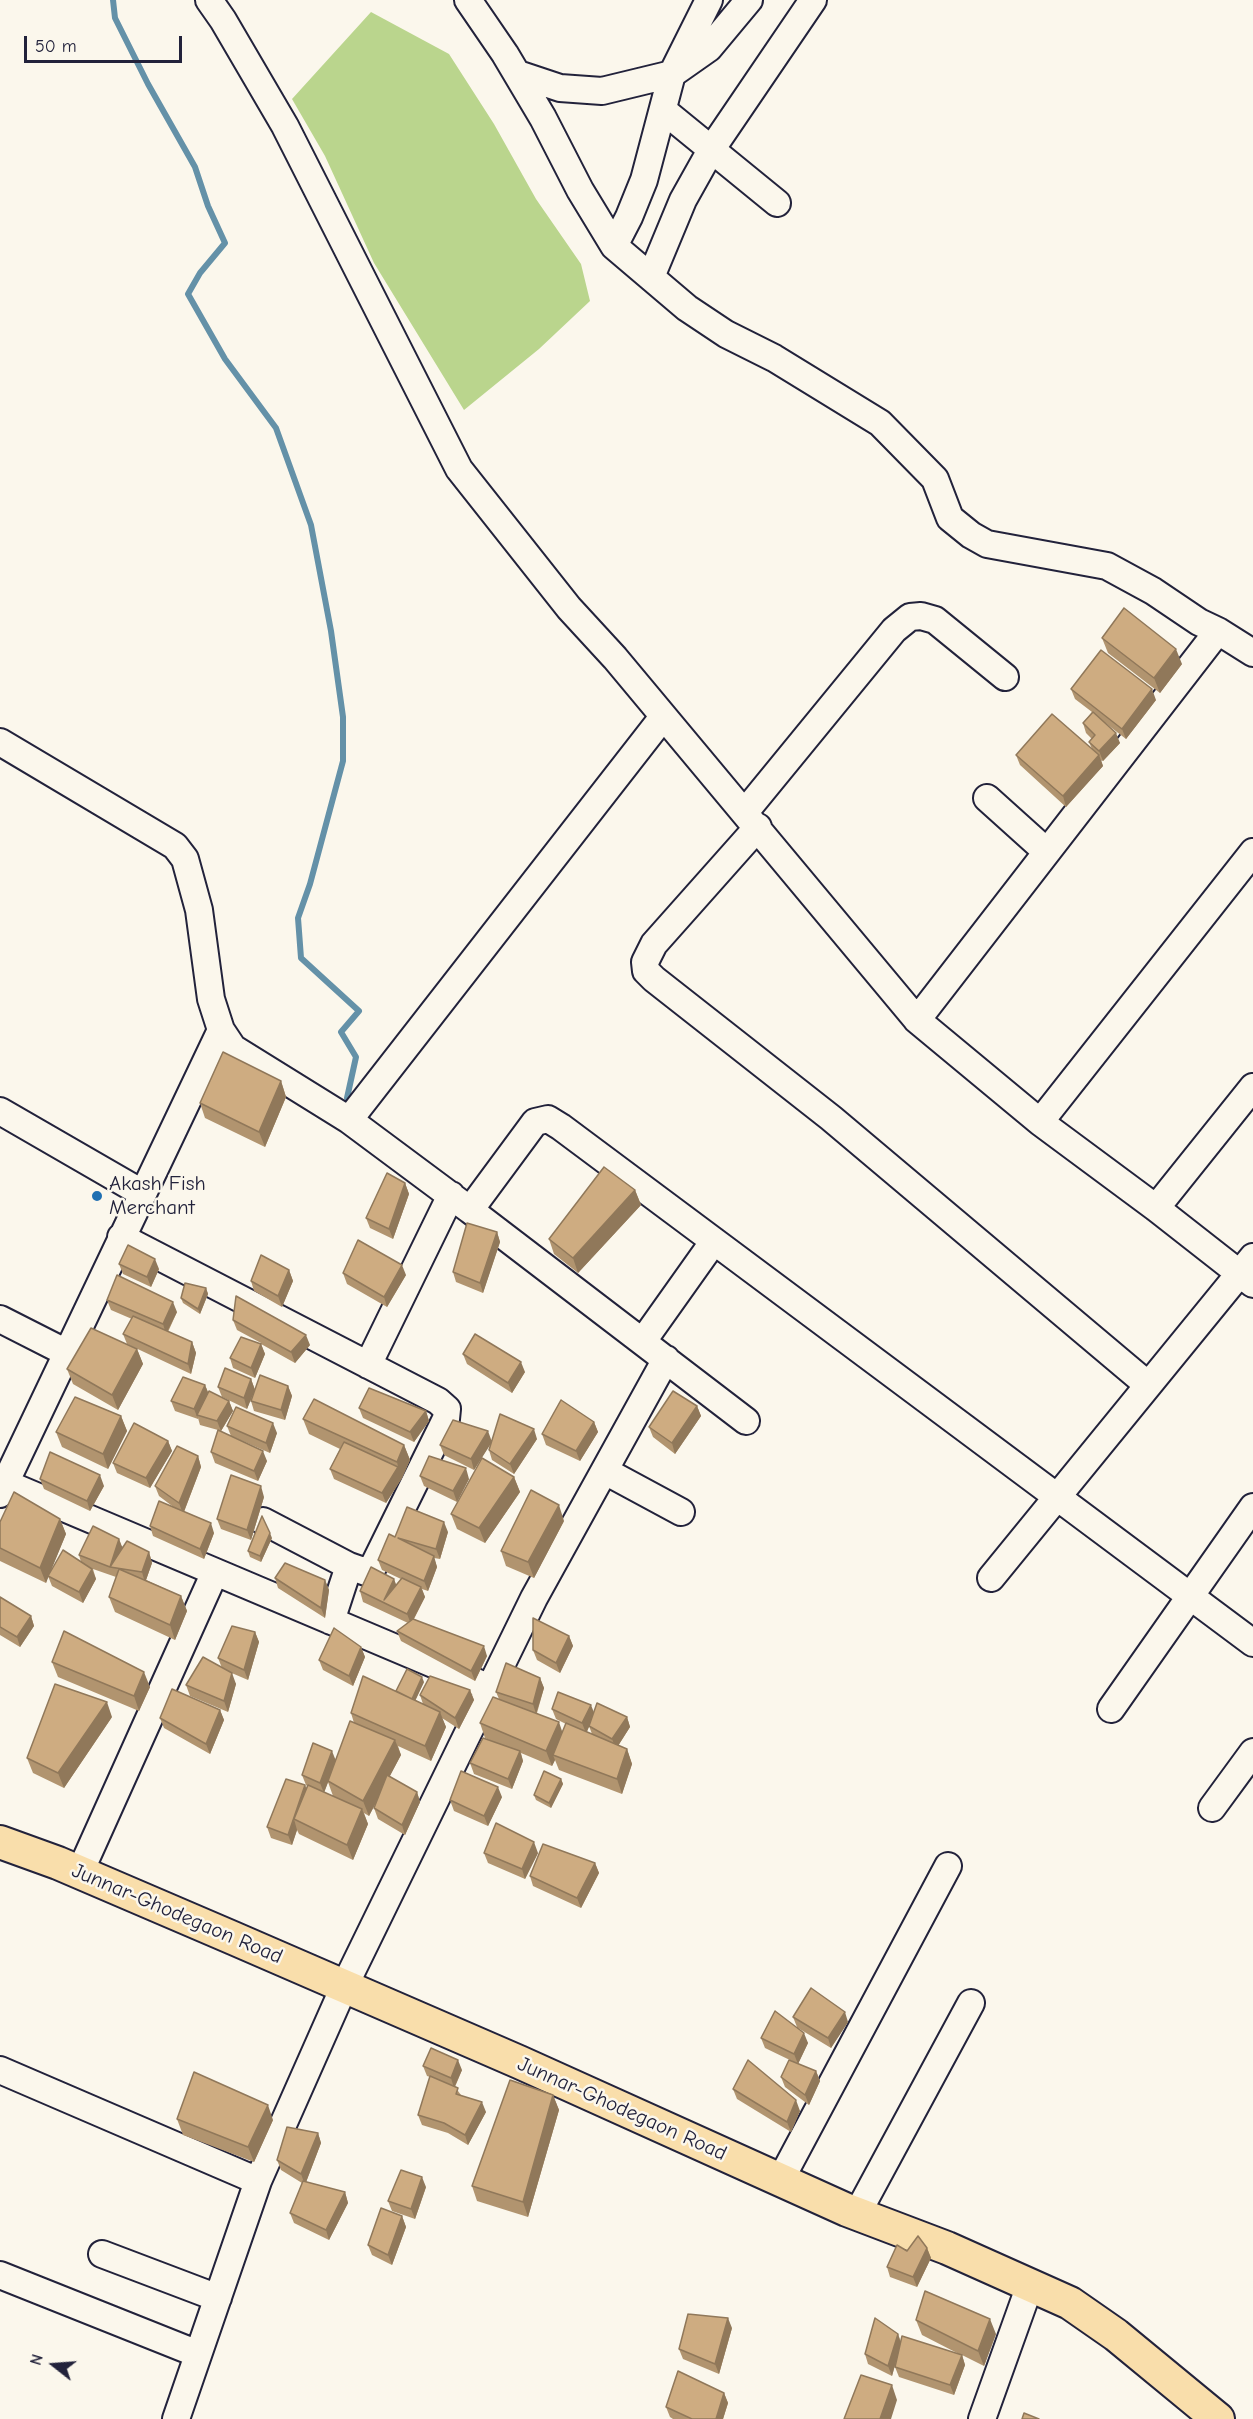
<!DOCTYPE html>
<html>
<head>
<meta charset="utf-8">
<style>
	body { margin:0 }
	#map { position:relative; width:1253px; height:2419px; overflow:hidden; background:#fbf7ec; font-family:"Comic Neue",sans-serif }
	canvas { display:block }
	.north { position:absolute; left:24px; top:2335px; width:60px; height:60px; -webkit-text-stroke:4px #fbf7ec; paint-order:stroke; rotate:287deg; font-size:16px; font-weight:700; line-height:24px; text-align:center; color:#22223b }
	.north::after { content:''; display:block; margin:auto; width:21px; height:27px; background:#22223b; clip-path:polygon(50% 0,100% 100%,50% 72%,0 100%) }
	.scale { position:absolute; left:24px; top:36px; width:158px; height:27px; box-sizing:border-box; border:3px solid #22223b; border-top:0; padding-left:8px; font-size:18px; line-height:21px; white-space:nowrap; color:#22223b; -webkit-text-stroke:4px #fbf7ec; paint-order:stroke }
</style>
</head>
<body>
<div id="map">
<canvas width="1253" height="2419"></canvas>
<div class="north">N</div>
<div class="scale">50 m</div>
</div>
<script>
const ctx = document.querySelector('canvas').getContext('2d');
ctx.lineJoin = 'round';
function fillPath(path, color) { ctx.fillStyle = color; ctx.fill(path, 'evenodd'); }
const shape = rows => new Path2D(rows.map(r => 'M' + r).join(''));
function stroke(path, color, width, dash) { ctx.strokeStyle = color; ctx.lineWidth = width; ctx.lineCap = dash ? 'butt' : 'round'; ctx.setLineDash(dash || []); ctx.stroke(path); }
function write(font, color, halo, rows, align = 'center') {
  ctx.font = font + ' "Comic Neue",sans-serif'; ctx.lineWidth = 5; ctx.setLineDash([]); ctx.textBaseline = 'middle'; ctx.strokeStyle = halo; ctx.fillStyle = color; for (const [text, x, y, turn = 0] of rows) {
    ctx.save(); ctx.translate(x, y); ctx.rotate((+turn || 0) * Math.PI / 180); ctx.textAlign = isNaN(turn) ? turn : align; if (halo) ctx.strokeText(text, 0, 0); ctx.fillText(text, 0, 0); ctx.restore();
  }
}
fillPath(shape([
	[371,12,449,54,494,124,536,199,581,264,590,301,539,349,464,410,374,263,325,156,292,99]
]), '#bad58d');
stroke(shape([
	[113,0,115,18,148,84,195,167,208,206,225,243,200,273,188,294,225,359,276,428,311,525,331,631,343,717,343,761,310,884,298,918,301,958,359,1011,341,1032,356,1057,347,1098]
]), '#6491a8', 6);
const minor = shape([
	[209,0,223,20,285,126,459,469,569,608,615,658,917,1020,1040,1122,1156,1208,1253,1284],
	[468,0,505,54,543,118,580,190,614,246,687,308,726,334,774,358,880,423,935,479,950,518,971,535,987,544,1107,566,1153,591,1199,622,1218,631,1253,653],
	[518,74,560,88,602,91,672,74,709,0],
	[663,110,777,203],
	[614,246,629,217,644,180,672,74,709,48,749,0],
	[651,277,683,200,711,150,813,0],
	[0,742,175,846,185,859,199,910,211,999,221,1030,233,1048,349,1120,470,1210,535,1122,548,1119,561,1127,1253,1643],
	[987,798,1047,852],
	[745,812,894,630,910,617,921,616,935,620,1005,677],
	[758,827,654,944,645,962,646,971,654,979,831,1118,1148,1385],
	[917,1020,1218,631],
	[0,1111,142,1193],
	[349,1120,663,717],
	[1040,1122,1253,852],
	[1156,1208,1253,1087],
	[470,1210,746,1421],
	[121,1237,438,1401,447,1409,446,1419,372,1569,366,1572,349,1566,331,1621],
	[0,1319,67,1353],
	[643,1341,714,1241],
	[368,1365,451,1195],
	[605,1471,681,1512],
	[5,1483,490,1688],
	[0,1494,221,1030],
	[263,1521,349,1566],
	[991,1578,1253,1257],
	[1111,1709,1253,1507],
	[1212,1808,1253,1752],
	[80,1872,215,1572],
	[0,2070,258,2181],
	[781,2179,948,1866],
	[857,2214,971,2003],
	[102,2254,218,2298],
	[0,2275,198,2354],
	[176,2419,258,2181,344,1987,534,1598,666,1359],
	[982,2419,1030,2285]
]);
const major = shape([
	[0,1842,58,1863,233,1938,519,2062,847,2210,947,2248,1070,2303,1116,2335,1218,2419]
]);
stroke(minor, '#22223b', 30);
stroke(major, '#22223b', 36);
stroke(minor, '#fbf7ec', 26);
stroke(major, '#f9deab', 32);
fillPath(shape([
	[1102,638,1182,664,1160,693,1108,653],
	[1071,689,1156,700,1126,739,1104,722,1120,743,1103,761,1101,760,1103,766,1066,807,1020,765,1016,755,1092,749,1089,742,1092,739,1086,733,1083,723,1092,712,1075,699],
	[281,1081,286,1097,265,1147,205,1118,200,1103],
	[405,1183,409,1194,393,1239,370,1228,366,1218],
	[635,1190,641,1205,578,1273,554,1254,549,1239],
	[497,1232,500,1242,483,1293,456,1282,453,1272],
	[119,1264,159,1269,151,1287,123,1274],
	[289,1270,293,1281,282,1307,254,1291,251,1281],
	[343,1273,406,1275,387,1307,347,1284],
	[206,1288,208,1294,200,1314,183,1303,181,1298],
	[107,1300,177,1312,168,1332,192,1342,196,1353,191,1374,127,1344,123,1334,132,1319,111,1310],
	[233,1320,310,1345,295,1363,261,1344,265,1354,255,1378,233,1368,230,1358,261,1343,237,1330],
	[137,1349,143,1364,118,1410,73,1384,67,1369],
	[463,1354,525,1372,512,1393,467,1364],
	[251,1379,255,1390,288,1386,292,1396,285,1420,254,1411,251,1401,254,1390,247,1409,222,1397,218,1387],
	[205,1385,208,1392,229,1401,233,1411,221,1431,267,1461,258,1481,215,1463,211,1452,218,1430,200,1425,198,1418,198,1419,175,1411,171,1401],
	[697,1406,701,1416,675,1454,653,1437,649,1427],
	[359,1408,426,1411,429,1421,414,1442,363,1418],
	[121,1416,127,1431,108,1469,62,1447,56,1432],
	[303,1419,404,1445,410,1460,402,1478,386,1503,334,1479,330,1469,340,1449,309,1434],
	[594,1422,598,1432,580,1461,546,1445,542,1434],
	[227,1426,277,1433,270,1453,231,1436],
	[537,1439,514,1474,492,1460,489,1450,490,1444,474,1470,444,1455,440,1445,492,1440],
	[168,1441,172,1451,150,1488,117,1473,113,1463],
	[198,1456,201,1467,184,1512,214,1533,204,1559,153,1536,150,1526,176,1509,159,1496,155,1486],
	[420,1476,469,1479,457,1502,424,1486],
	[514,1477,520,1492,485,1543,457,1529,451,1514],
	[40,1479,104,1486,90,1511,44,1489],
	[264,1497,251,1540,221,1529,217,1519],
	[60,1519,66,1534,49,1574,81,1562,79,1555,119,1539,122,1548,149,1552,152,1563,146,1580,181,1596,187,1611,175,1640,115,1612,109,1597,116,1577,93,1569,96,1579,83,1603,52,1586,48,1576,46,1583,0,1561,0,1522],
	[564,1521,534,1578,506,1566,501,1551],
	[448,1532,440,1559,434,1558,437,1567,428,1591,422,1589,425,1597,414,1619,487,1656,475,1681,401,1641,397,1631,408,1623,363,1602,360,1591,394,1579,396,1585,401,1579,382,1570,378,1560,395,1537],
	[272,1538,261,1562,250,1557,248,1551],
	[275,1578,325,1580,329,1590,325,1618,278,1588],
	[0,1597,31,1616,34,1626,20,1647,0,1635],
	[255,1632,259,1642,248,1680,227,1671,236,1684,228,1712,190,1696,186,1685,222,1668,218,1658],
	[569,1636,573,1646,560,1673,537,1660,533,1650],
	[361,1647,365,1657,353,1686,323,1670,319,1660],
	[52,1662,150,1687,139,1711,58,1677],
	[540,1678,544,1688,537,1713,562,1732,566,1724,556,1719,552,1709,594,1712,627,1717,630,1727,618,1746,627,1749,632,1764,622,1794,559,1770,555,1760,552,1766,521,1753,523,1761,512,1789,474,1774,470,1763,494,1742,485,1738,480,1723,499,1699,496,1692],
	[589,1726,592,1734,587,1732],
	[424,1682,415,1700,423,1704,420,1695,470,1690,474,1700,459,1729,442,1718,446,1727,431,1761,398,1746,401,1755,389,1777,417,1792,420,1802,405,1835,378,1819,374,1808,378,1798,369,1816,364,1813,368,1824,353,1860,299,1834,297,1830,292,1845,271,1838,267,1827,305,1785,306,1788,307,1786,306,1785,302,1775,335,1760,354,1723,351,1713,396,1691],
	[328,1782,333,1796,324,1792],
	[220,1710,224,1720,210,1754,164,1728,160,1718],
	[112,1717,64,1788,33,1773,27,1758],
	[561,1779,563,1784,551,1808,536,1800,534,1795],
	[502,1797,488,1826,454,1811,450,1800],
	[484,1853,538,1853,525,1879,488,1863],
	[595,1863,599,1873,581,1908,533,1886,530,1876],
	[793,2017,848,2022,831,2048,798,2028,808,2043,798,2064,816,2071,820,2081,809,2105,785,2087,781,2077,794,2062,765,2048,761,2038,797,2027],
	[423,2066,462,2070,455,2087,461,2095,486,2112,468,2145,448,2133,422,2125,418,2115,430,2077,427,2076],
	[733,2089,800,2111,791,2132,737,2099],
	[553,2095,559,2110,528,2217,477,2201,472,2186],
	[177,2119,273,2120,254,2162,183,2135],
	[318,2133,321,2143,306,2182,345,2192,348,2203,329,2240,294,2223,290,2213,302,2183,281,2170,277,2160],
	[426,2187,415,2219,392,2211,388,2201],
	[402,2216,406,2227,392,2265,372,2255,368,2245],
	[927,2248,931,2258,917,2287,890,2277,887,2267],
	[916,2320,996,2334,984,2366,962,2355,965,2365,954,2395,899,2377,895,2367,897,2357,892,2376,868,2364,865,2354,898,2334,901,2342,959,2354,922,2335],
	[732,2328,719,2374,683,2359,679,2349],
	[724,2393,728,2403,723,2419,673,2419,670,2417,666,2407]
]), '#b1946f');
fillPath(shape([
	[1176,649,1182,664,1160,693,1154,678],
	[1152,689,1156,700,1126,739,1122,729],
	[1116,733,1120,743,1103,761,1099,751],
	[1099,755,1103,766,1066,807,1063,796],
	[281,1081,286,1097,265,1147,259,1132],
	[405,1183,409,1194,393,1239,389,1229],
	[635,1190,641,1205,578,1273,573,1258],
	[497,1232,500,1242,483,1293,480,1283],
	[155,1259,159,1269,151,1287,147,1277],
	[402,1265,406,1275,387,1307,384,1297],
	[289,1270,293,1281,282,1307,278,1296],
	[206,1288,208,1294,200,1314,198,1309],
	[173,1302,177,1312,166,1334,163,1324],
	[306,1335,310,1345,295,1363,291,1352],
	[192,1342,196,1353,191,1374,188,1364],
	[261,1344,265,1354,255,1378,251,1368],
	[137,1349,143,1364,118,1410,112,1395],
	[521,1362,525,1372,512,1393,508,1383],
	[251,1379,255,1390,247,1409,244,1398],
	[205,1385,209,1395,197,1415,198,1419,194,1409],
	[288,1386,292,1396,285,1420,281,1410],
	[229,1401,233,1411,221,1431,217,1421],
	[697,1406,701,1416,675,1454,672,1443],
	[426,1411,429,1421,414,1442,410,1432],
	[121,1416,127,1431,108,1469,103,1454],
	[594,1422,598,1432,580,1461,576,1451],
	[273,1423,277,1433,270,1453,266,1443],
	[534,1429,537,1439,514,1474,510,1464],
	[488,1431,492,1442,474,1470,471,1459],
	[168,1441,172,1451,150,1488,146,1478],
	[404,1445,410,1460,402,1478,386,1503,382,1493,398,1467,397,1462],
	[263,1451,267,1461,258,1481,254,1471],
	[198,1456,201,1467,183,1514,179,1503],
	[466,1468,469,1479,457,1502,453,1491],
	[100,1475,104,1486,90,1511,87,1501],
	[514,1477,520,1492,485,1543,479,1528],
	[261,1486,264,1497,251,1540,247,1530],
	[559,1505,564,1521,534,1578,528,1562],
	[60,1519,66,1534,46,1583,40,1568],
	[444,1522,448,1532,440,1559,436,1549],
	[211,1523,214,1533,204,1559,200,1549],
	[270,1533,272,1538,261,1562,260,1556],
	[119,1539,123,1549,110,1567],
	[149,1552,152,1563,145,1583,142,1572],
	[434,1556,437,1567,428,1591,424,1581],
	[92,1569,96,1579,83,1603,79,1592],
	[394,1579,398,1590,384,1600],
	[325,1580,329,1590,325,1618,321,1608],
	[421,1587,425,1597,411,1624,407,1614],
	[181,1596,187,1611,175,1640,170,1625],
	[31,1616,34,1626,20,1647,17,1637],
	[255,1632,259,1642,248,1680,244,1670],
	[569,1636,573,1646,560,1673,556,1663],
	[484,1646,487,1656,475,1681,471,1671],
	[361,1647,365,1657,353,1686,349,1676],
	[144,1672,150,1687,139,1711,134,1696],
	[232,1673,236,1684,228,1712,224,1701],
	[422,1677,424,1682,411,1710,409,1705],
	[540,1678,544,1688,536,1714,533,1704],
	[470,1690,474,1700,459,1729,455,1718],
	[107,1702,112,1717,64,1788,58,1773],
	[591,1705,595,1715,586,1733,582,1723],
	[220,1710,224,1720,210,1754,206,1744],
	[440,1712,446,1727,431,1761,425,1746],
	[627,1717,630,1727,616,1749,612,1739],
	[559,1722,564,1737,553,1755,555,1760,552,1766,546,1751],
	[395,1740,401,1755,369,1816,363,1801],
	[627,1749,632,1764,622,1794,617,1779],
	[332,1751,336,1761,324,1793,320,1783],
	[520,1751,523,1761,512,1789,508,1779],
	[561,1779,563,1784,551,1808,549,1803],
	[305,1785,309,1796,294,1819],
	[498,1787,502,1797,488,1826,484,1816],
	[417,1792,420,1802,405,1835,402,1825],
	[362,1809,368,1824,353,1860,347,1845],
	[294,1819,297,1830,292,1845,288,1835],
	[534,1842,538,1853,525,1879,522,1869],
	[595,1863,599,1873,581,1908,577,1898],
	[845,2012,848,2022,831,2048,828,2038],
	[804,2033,808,2043,798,2064,794,2054],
	[458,2060,462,2070,454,2088,451,2078],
	[816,2071,820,2081,809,2105,805,2095],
	[553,2095,559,2110,528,2217,523,2202],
	[796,2100,800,2111,791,2132,787,2122],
	[482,2102,486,2112,468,2145,465,2135],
	[268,2105,273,2120,254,2162,248,2147],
	[318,2133,321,2143,305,2185,301,2174],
	[422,2177,426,2187,415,2219,411,2209],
	[345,2192,348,2203,329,2240,326,2230],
	[402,2216,406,2227,392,2265,388,2255],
	[927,2248,931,2258,917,2287,913,2277],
	[728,2318,732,2328,719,2374,715,2364],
	[990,2319,996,2334,984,2366,978,2351],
	[898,2334,901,2344,892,2376,888,2366],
	[962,2355,965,2365,954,2395,950,2385],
	[892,2385,897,2400,891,2419,880,2419],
	[724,2393,728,2403,723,2419,716,2419]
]), '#90785a');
const building = shape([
	[1124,608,1176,649,1154,678,1102,638,1124,608],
	[1101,650,1152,689,1122,729,1071,689,1101,650],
	[1093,712,1116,733,1099,751,1089,742,1095,735,1083,723,1093,712],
	[1052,714,1099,755,1063,796,1016,755,1052,714],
	[223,1052,281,1081,259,1132,200,1103,223,1052],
	[604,1167,635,1190,573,1258,549,1239,604,1167],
	[387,1173,405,1183,389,1229,366,1218,387,1173],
	[467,1223,497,1232,480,1283,453,1272,467,1223],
	[358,1240,402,1265,384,1297,343,1273,358,1240],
	[128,1245,155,1259,147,1277,119,1264,128,1245],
	[261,1255,289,1270,278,1296,251,1281,261,1255],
	[117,1275,173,1302,163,1324,107,1300,117,1275],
	[185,1283,206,1288,198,1309,181,1298,185,1283],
	[236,1296,306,1335,291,1352,233,1320,236,1296],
	[133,1316,192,1342,188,1364,123,1334,133,1316],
	[91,1328,137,1349,112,1395,67,1369,91,1328],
	[475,1334,521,1362,508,1383,463,1354,475,1334],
	[241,1337,261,1344,251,1368,230,1358,241,1337],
	[225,1368,251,1379,244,1398,218,1387,225,1368],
	[260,1375,288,1386,281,1410,251,1401,260,1375],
	[183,1377,205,1385,194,1409,171,1401,183,1377],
	[369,1388,426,1411,410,1432,359,1408,369,1388],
	[209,1391,229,1401,217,1421,197,1415,209,1391],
	[673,1391,697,1406,672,1443,649,1427,673,1391],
	[75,1397,121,1416,103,1454,56,1432,75,1397],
	[314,1399,404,1445,397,1462,303,1419,314,1399],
	[561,1400,594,1422,576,1451,542,1434,561,1400],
	[236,1407,273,1423,266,1443,227,1426,236,1407],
	[500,1414,534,1429,510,1464,489,1450,500,1414],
	[453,1420,488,1431,471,1459,440,1445,453,1420],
	[134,1423,168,1441,146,1478,113,1463,134,1423],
	[218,1430,263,1451,254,1471,211,1452,218,1430],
	[344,1442,398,1467,382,1493,330,1469,344,1442],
	[177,1446,198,1456,179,1503,155,1486,177,1446],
	[50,1452,100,1475,87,1501,40,1479,50,1452],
	[429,1456,466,1468,453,1491,420,1476,429,1456],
	[482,1458,514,1477,479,1528,451,1514,482,1458],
	[231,1475,261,1486,247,1530,217,1519,231,1475],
	[531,1490,559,1505,528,1562,501,1551,531,1490],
	[14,1492,60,1519,40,1568,0,1548,0,1522,14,1492],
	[159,1501,211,1523,200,1549,150,1526,159,1501],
	[407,1507,444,1522,436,1549,398,1538,434,1556,424,1581,378,1560,389,1534,395,1537,407,1507],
	[262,1516,270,1533,260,1556,248,1551,262,1516],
	[93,1526,119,1539,110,1567,79,1555,93,1526],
	[127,1541,149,1552,142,1572,110,1567,127,1541],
	[63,1550,92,1569,79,1592,48,1576,63,1550],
	[285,1563,325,1580,321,1608,275,1578,285,1563],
	[371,1567,394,1579,384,1600,402,1578,421,1587,407,1614,360,1591,371,1567],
	[119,1569,181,1596,170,1625,109,1597,119,1569],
	[0,1597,31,1616,17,1637,0,1627,0,1597],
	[533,1618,569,1636,556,1663,533,1650,533,1618],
	[413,1619,484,1646,471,1671,397,1631,413,1619],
	[232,1626,255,1632,244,1670,218,1658,232,1626],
	[334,1628,361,1647,349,1676,319,1660,334,1628],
	[64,1631,144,1672,134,1696,52,1662,64,1631],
	[203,1657,232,1673,224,1701,186,1685,203,1657],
	[506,1663,540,1678,533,1704,496,1692,506,1663],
	[407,1669,422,1677,412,1699,396,1691,407,1669],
	[363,1676,440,1712,425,1746,351,1713,363,1676],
	[430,1676,470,1690,455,1718,420,1695,430,1676],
	[55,1684,107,1702,58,1773,27,1758,55,1684],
	[172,1689,220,1710,206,1744,160,1718,172,1689],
	[558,1692,591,1705,582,1723,552,1709,558,1692],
	[493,1697,559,1722,546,1751,480,1723,493,1697],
	[597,1703,627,1717,612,1739,589,1726,597,1703],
	[350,1721,395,1740,363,1801,328,1781,350,1721],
	[566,1723,627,1749,617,1779,553,1755,566,1723],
	[483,1738,520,1751,508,1779,470,1763,483,1738],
	[313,1743,332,1751,320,1783,302,1775,313,1743],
	[461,1771,498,1787,484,1816,450,1800,461,1771],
	[544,1771,561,1779,549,1803,534,1795,544,1771],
	[387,1775,417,1792,402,1825,374,1808,387,1775],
	[286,1779,305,1785,288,1835,267,1827,286,1779],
	[308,1785,362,1809,347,1845,294,1819,308,1785],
	[496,1823,534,1842,522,1869,484,1853,496,1823],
	[543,1844,595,1863,577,1898,530,1876,543,1844],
	[811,1988,845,2012,828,2038,793,2017,811,1988],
	[775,2011,804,2033,794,2054,761,2038,775,2011],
	[431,2048,458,2060,451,2078,423,2066,431,2048],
	[748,2060,796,2100,787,2122,733,2089,748,2060],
	[789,2060,816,2071,805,2095,781,2077,789,2060],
	[194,2072,268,2105,248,2147,177,2119,194,2072],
	[430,2076,458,2088,456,2094,482,2102,465,2135,444,2123,418,2115,430,2076],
	[510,2080,553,2095,523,2202,472,2186,510,2080],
	[287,2127,318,2133,301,2174,277,2160,287,2127],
	[401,2170,422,2177,411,2209,388,2201,401,2170],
	[303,2181,345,2192,326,2230,290,2213,303,2181],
	[381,2208,402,2216,388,2255,368,2245,381,2208],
	[918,2236,927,2248,913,2277,887,2267,897,2245,907,2251,918,2236],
	[925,2291,990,2319,978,2351,916,2320,925,2291],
	[688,2314,728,2318,715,2364,679,2349,688,2314],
	[875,2318,898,2334,888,2366,865,2354,875,2318],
	[902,2336,962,2355,950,2385,895,2367,902,2336],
	[678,2371,724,2393,716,2419,692,2419,666,2407,678,2371],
	[861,2375,892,2385,880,2419,844,2419,861,2375],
	[1024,2413,1039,2419,1022,2419,1024,2413]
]);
fillPath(building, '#ceac81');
stroke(building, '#90785a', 1.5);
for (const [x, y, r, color] of [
	[97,1196,6,"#1f6fb2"]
]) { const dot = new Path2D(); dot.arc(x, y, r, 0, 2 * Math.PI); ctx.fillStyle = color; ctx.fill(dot); stroke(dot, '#fbf7ec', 2); }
write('21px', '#22223b', '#fbf7ec', [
	["Akash Fish",109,1184],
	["Merchant",109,1208]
], 'left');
write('21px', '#22223b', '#fbf7ec', [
	["Junnar-Ghodegaon Road",177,1914,23],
	["Junnar-Ghodegaon Road",622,2109,24]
]);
</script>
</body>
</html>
